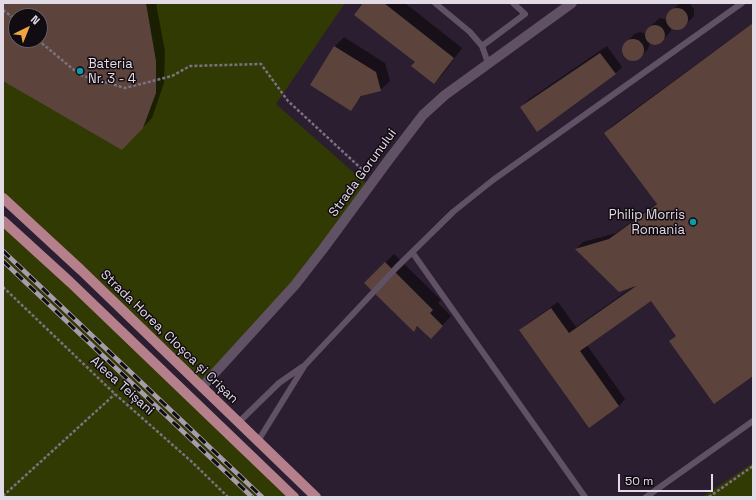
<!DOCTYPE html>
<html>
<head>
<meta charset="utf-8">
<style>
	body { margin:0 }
	#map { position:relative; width:756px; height:500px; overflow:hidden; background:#2b1e30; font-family:"Space Grotesk",sans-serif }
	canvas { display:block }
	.frame { position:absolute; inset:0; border:4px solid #e2dae5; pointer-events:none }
	.north { position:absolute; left:8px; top:8px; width:40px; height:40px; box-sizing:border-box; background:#110b12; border:1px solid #655e66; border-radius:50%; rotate:43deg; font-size:11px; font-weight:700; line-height:16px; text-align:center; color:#e2dae5 }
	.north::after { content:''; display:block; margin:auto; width:14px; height:18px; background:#f1a540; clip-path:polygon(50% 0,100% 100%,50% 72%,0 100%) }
	.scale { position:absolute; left:618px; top:474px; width:95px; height:18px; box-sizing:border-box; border:2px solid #e2dae5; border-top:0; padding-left:5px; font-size:12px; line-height:14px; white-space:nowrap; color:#e2dae5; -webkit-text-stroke:3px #110b12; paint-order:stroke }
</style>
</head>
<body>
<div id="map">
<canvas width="756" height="500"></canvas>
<div class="frame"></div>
<div class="north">N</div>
<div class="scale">50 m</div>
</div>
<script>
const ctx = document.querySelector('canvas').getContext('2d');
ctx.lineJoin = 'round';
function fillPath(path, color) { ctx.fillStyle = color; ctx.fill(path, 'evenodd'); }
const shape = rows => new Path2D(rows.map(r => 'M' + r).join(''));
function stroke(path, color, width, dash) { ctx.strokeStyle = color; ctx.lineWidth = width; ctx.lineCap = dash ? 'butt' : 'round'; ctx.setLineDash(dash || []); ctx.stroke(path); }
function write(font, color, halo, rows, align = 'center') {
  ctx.font = font + ' "Space Grotesk",sans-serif'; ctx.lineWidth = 3; ctx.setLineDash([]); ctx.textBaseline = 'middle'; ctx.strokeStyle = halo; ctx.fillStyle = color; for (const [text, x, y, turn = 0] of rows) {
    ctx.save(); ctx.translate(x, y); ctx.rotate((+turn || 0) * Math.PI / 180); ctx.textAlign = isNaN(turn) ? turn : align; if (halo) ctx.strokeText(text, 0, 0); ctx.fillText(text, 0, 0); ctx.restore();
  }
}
fillPath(shape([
	[3,3,345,3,276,104,369,186,323,249,202,387,3,198],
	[16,16,40,16,40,40,16,40],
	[3,221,294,497,3,497],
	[753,463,753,497,702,497]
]), '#323a03');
fillPath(shape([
	[3,3,156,3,165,51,164,83,152,118,131,140,3,80],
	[16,16,40,16,40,40,16,40],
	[365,3,405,3,462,48,443,74,434,83],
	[680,3,690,4,694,9,694,16,684,26,679,29,673,28,672,27,670,32,663,40,658,44,650,43,648,49,638,59,631,60,625,57,622,51,623,47,634,34,640,32,646,34,648,28,660,18,667,20,668,14],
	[753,23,753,374,670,341,677,335,651,299,587,345,625,399,619,406,520,330,527,324,558,302,576,327,634,286,576,249,583,242,616,233,657,203,606,133,612,126],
	[344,37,385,63,390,81,380,90,364,94,351,109,311,85,335,46],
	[607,46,622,67,615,74,521,107,528,100],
	[394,254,441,300,438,303,451,316,431,338,418,326,414,330,365,283]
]), '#0007');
fillPath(shape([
	[3,3,146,3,156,61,156,93,143,128,122,150,3,81],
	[16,16,40,16,40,40,16,40],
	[363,3,384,3,454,58,434,84,411,66,415,62,354,15],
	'666 19a11 11 0 1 1 22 0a11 11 0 1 1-22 0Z',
	[753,23,753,376,714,404,669,341,676,336,651,301,580,351,619,406,589,428,519,330,551,308,569,333,636,286,619,292,575,249,609,239,657,204,604,133],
	'645 35a10 10 0 1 1 20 0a10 10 0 1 1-20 0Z',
	'622 50a11 11 0 1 1 22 0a11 11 0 1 1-22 0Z',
	[334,46,376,72,381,91,361,96,351,111,310,85],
	[600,53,616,74,537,132,520,107],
	[385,262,433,310,430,313,443,326,431,339,417,326,414,332,364,283]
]), '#5c433c');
stroke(shape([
	[3,10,16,20],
	[38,40,80,75,125,88,172,76,190,66,261,64,288,101,366,173],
	[3,287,115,394,192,462,228,497],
	[3,496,115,394],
	[709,497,753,466]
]), '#7c7180', 2.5, [3, 2]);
stroke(shape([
	[435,3,470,32,482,46,488,63],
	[482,46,525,14,513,3],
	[412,252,585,497],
	[238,423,279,383,302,367],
	[258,441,305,365,397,267,453,212,493,180,742,3],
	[646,497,753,421]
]), '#605165', 6);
stroke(shape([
	[202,387,295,285,323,249,390,158,423,115,445,95,572,3]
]), '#605165', 10);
stroke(shape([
	[3,198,81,270,316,497],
	[3,221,70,282,294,497]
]), '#b57f8b', 10);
const rail = shape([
	[3,251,262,497],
	[3,261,252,497]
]);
stroke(rail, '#a69caa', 4.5);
stroke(rail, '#110b12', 3, [9]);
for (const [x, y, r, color] of [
	[80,71,4,"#0f9aa8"],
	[693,222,4,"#0f9aa8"]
]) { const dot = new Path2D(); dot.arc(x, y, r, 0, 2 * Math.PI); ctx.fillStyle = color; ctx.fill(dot); stroke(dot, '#110b12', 1.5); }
write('13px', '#e2dae5', '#110b12', [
	["Bateria",88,64],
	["Nr. 3 - 4",88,79],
	["Philip Morris",685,215,"right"],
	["Romania",685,230,"right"]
], 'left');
write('13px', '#e2dae5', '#110b12', [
	["Strada Gorunului",363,173,-54],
	["Strada Horea, Cloșca și Crișan",169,337,44],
	["Aleea Teișani",122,386,42]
]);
</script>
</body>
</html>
